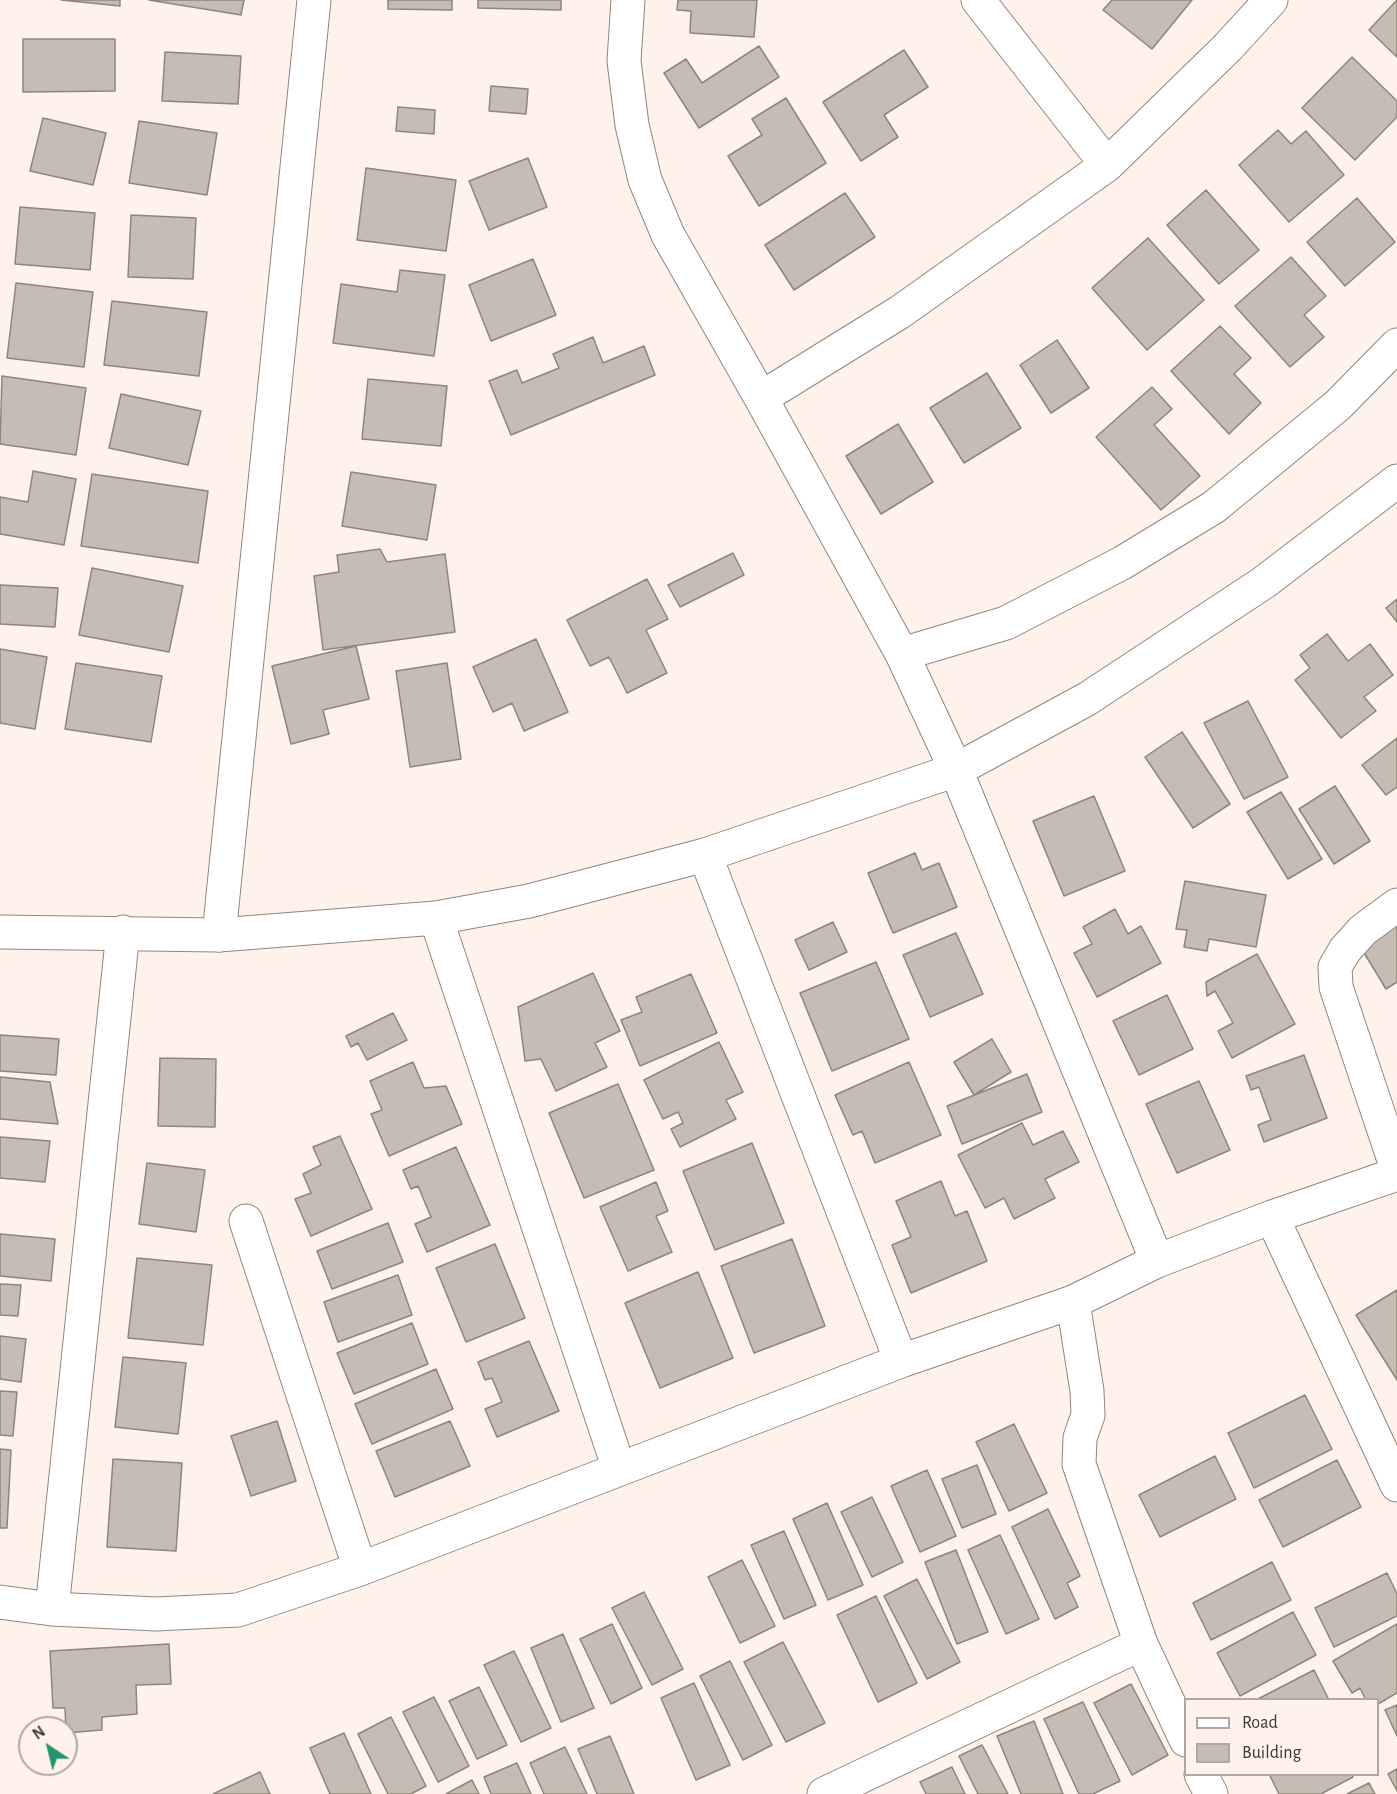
<!DOCTYPE html>
<html>
<head>
<meta charset="utf-8">
<style>
	body { margin:0 }
	#map { position:relative; width:1397px; height:1794px; overflow:hidden; background:#fef2ea; font-family:"Alegreya Sans",sans-serif }
	canvas { display:block }
	.legend { position:absolute; left:1184px; top:1698px; width:195px; height:78px; box-sizing:border-box; background:#fef2ea; border:2px solid #b1a8a2; margin:0; padding:8px 10px; list-style:none; font-size:18px; color:#3d3835 }
	.legend li { display:flex; align-items:center; gap:12px; height:30px }
	.legend b { width:30px; border:2px solid #b1a8a2 }
	.north { position:absolute; left:18px; top:1716px; width:60px; height:60px; box-sizing:border-box; background:#fef2ea; border:2px solid #b1a8a2; border-radius:50%; rotate:325deg; font-size:16px; font-weight:700; line-height:24px; text-align:center; color:#3d3835 }
	.north::after { content:''; display:block; margin:auto; width:21px; height:27px; background:#269271; clip-path:polygon(50% 0,100% 100%,50% 72%,0 100%) }
</style>
</head>
<body>
<div id="map">
<canvas width="1397" height="1794"></canvas>
<ul class="legend">
<li><b style="height:8px;background:#fff"></b>Road</li>
<li><b style="height:16px;background:#c5bdb3"></b>Building</li>
</ul>
<div class="north">N</div>
</div>
<script>
const ctx = document.querySelector('canvas').getContext('2d');
ctx.lineJoin = 'round';
function fillPath(path, color) { ctx.fillStyle = color; ctx.fill(path, 'evenodd'); }
const shape = rows => new Path2D(rows.map(r => 'M' + r).join(''));
function stroke(path, color, width, dash) { ctx.strokeStyle = color; ctx.lineWidth = width; ctx.lineCap = dash ? 'butt' : 'round'; ctx.setLineDash(dash || []); ctx.stroke(path); }
const building = shape([
	[61,0,120,0,120,6,61,0],
	[149,0,244,0,241,15,149,0],
	[388,0,452,0,452,10,388,9,388,0],
	[478,0,561,0,561,10,478,8,478,0],
	[678,0,757,0,754,37,690,33,691,11,677,10,678,0],
	[1112,0,1192,0,1152,49,1103,10,1112,0],
	[1397,0,1397,57,1369,30,1397,0],
	[23,39,115,39,115,91,23,92,23,39],
	[759,46,779,77,699,128,664,73,686,59,702,83,759,46],
	[904,50,928,87,884,115,898,137,861,161,823,102,904,50],
	[165,52,241,56,238,104,162,101,165,52],
	[1352,57,1397,101,1397,117,1355,160,1302,108,1352,57],
	[491,86,528,89,526,114,489,111,491,86],
	[786,98,826,163,759,206,728,156,762,135,752,119,786,98],
	[398,107,435,110,434,134,396,131,398,107],
	[43,118,106,133,93,185,30,171,43,118],
	[139,121,217,133,207,195,129,183,139,121],
	[1278,130,1291,144,1306,131,1344,175,1289,222,1239,165,1278,130],
	[528,158,547,207,489,230,469,181,528,158],
	[366,168,456,180,446,251,357,240,366,168],
	[1206,190,1259,250,1219,284,1167,225,1206,190],
	[845,193,875,237,794,290,765,245,845,193],
	[1357,198,1395,242,1345,286,1307,242,1357,198],
	[20,207,95,213,90,270,15,264,20,207],
	[131,215,196,218,193,279,128,277,131,215],
	[1148,238,1204,300,1147,350,1092,288,1148,238],
	[1291,257,1326,296,1304,315,1324,337,1290,367,1235,306,1291,257],
	[533,259,556,315,491,341,469,285,533,259],
	[400,270,445,275,434,356,333,343,341,284,397,292,400,270],
	[16,283,93,292,84,367,7,358,16,283],
	[112,301,207,312,199,376,104,365,112,301],
	[1220,326,1251,358,1234,374,1261,403,1229,434,1171,371,1220,326],
	[593,337,603,363,644,346,655,375,511,435,489,381,517,370,522,383,559,368,553,354,593,337],
	[1057,340,1089,388,1051,413,1020,365,1057,340],
	[987,373,1021,428,964,463,930,408,987,373],
	[2,376,86,388,76,455,0,444,2,376],
	[368,379,447,386,441,446,362,439,368,379],
	[1152,387,1172,409,1154,425,1200,476,1161,510,1096,437,1152,387],
	[121,394,201,411,188,465,109,448,121,394],
	[898,424,933,482,881,514,846,456,898,424],
	[33,471,76,479,64,545,0,534,0,497,28,502,33,471],
	[351,472,436,485,427,540,342,526,351,472],
	[92,474,208,491,198,563,81,546,92,474],
	[380,549,387,562,445,554,455,632,323,650,314,576,339,572,337,555,380,549],
	[733,553,744,575,680,607,668,585,733,553],
	[92,568,183,586,169,652,79,635,92,568],
	[647,579,668,619,646,630,667,673,627,693,609,657,590,666,567,620,647,579],
	[0,585,58,588,55,627,0,624,0,585],
	[1397,599,1397,622,1386,608,1397,599],
	[1327,634,1348,661,1370,644,1393,675,1364,697,1376,711,1341,738,1295,680,1310,668,1300,655,1327,634],
	[536,639,568,712,524,731,512,703,493,712,473,667,536,639],
	[356,646,369,699,323,710,329,734,291,744,272,666,356,646],
	[0,649,47,657,35,729,0,723,0,649],
	[76,663,162,676,151,742,65,729,76,663],
	[447,663,461,759,410,767,396,671,447,663],
	[1248,701,1288,777,1244,799,1204,723,1248,701],
	[1182,732,1230,804,1193,828,1145,757,1182,732],
	[1397,738,1397,787,1386,795,1362,765,1397,738],
	[1335,786,1370,841,1334,864,1299,809,1335,786],
	[1281,792,1322,859,1288,879,1247,812,1281,792],
	[1094,796,1125,871,1064,896,1033,821,1094,796],
	[915,853,922,870,939,863,957,907,893,933,868,873,915,853],
	[1185,881,1266,895,1256,947,1209,939,1207,951,1184,947,1187,930,1176,929,1185,881],
	[1397,906,1397,982,1386,989,1352,933,1397,906],
	[1115,909,1128,934,1141,926,1161,963,1097,997,1074,953,1092,944,1083,927,1115,909],
	[833,922,847,952,809,970,795,940,833,922],
	[956,933,983,994,930,1017,903,955,956,933],
	[1257,954,1295,1024,1232,1058,1218,1031,1233,1023,1215,991,1207,996,1206,982,1257,954],
	[876,962,909,1039,832,1071,800,993,876,962],
	[593,973,620,1031,595,1043,607,1067,556,1091,541,1059,525,1061,518,1007,593,973],
	[691,974,717,1033,640,1066,621,1020,642,1012,636,997,691,974],
	[1167,995,1193,1049,1139,1075,1113,1021,1167,995],
	[393,1013,407,1040,367,1060,358,1043,351,1047,346,1036,393,1013],
	[0,1035,59,1039,56,1075,0,1071,0,1035],
	[992,1039,1011,1072,974,1095,954,1062,992,1039],
	[719,1042,743,1092,726,1100,736,1119,680,1147,671,1129,683,1123,678,1112,663,1119,644,1080,719,1042],
	[1304,1055,1327,1118,1264,1142,1258,1125,1271,1120,1259,1087,1251,1090,1246,1076,1304,1055],
	[160,1058,216,1059,215,1127,158,1126,160,1058],
	[413,1062,424,1088,446,1086,462,1124,389,1156,371,1114,382,1110,370,1081,413,1062],
	[909,1062,941,1135,875,1163,862,1131,853,1135,835,1095,909,1062],
	[1027,1074,1042,1112,962,1144,947,1106,1027,1074],
	[0,1077,50,1082,58,1124,0,1119,0,1077],
	[1199,1081,1230,1150,1177,1173,1146,1104,1199,1081],
	[618,1084,654,1170,584,1198,549,1113,618,1084],
	[1022,1123,1033,1145,1063,1131,1079,1162,1045,1179,1055,1198,1014,1219,1004,1198,985,1208,958,1155,1022,1123],
	[340,1136,372,1209,311,1236,295,1199,311,1193,303,1174,321,1165,313,1147,340,1136],
	[0,1137,50,1141,45,1182,0,1178,0,1137],
	[752,1143,784,1223,715,1250,683,1171,752,1143],
	[456,1147,490,1225,427,1252,415,1224,431,1217,418,1186,411,1189,403,1170,456,1147],
	[147,1163,205,1170,196,1232,139,1224,147,1163],
	[941,1181,955,1216,967,1211,987,1261,911,1293,892,1245,911,1237,896,1201,941,1181],
	[656,1182,668,1211,656,1216,672,1252,628,1271,600,1207,656,1182],
	[388,1223,403,1262,332,1289,317,1251,388,1223],
	[0,1234,55,1239,51,1281,0,1276,0,1234],
	[792,1239,825,1326,754,1353,721,1266,792,1239],
	[495,1244,525,1318,466,1342,436,1268,495,1244],
	[137,1258,212,1265,203,1345,128,1338,137,1258],
	[698,1272,733,1358,660,1388,625,1303,698,1272],
	[398,1275,412,1315,338,1342,324,1302,398,1275],
	[0,1284,21,1285,18,1316,0,1315,0,1284],
	[1397,1290,1397,1380,1356,1315,1397,1290],
	[412,1323,428,1364,354,1394,337,1353,412,1323],
	[0,1336,26,1339,21,1382,0,1379,0,1336],
	[529,1341,559,1411,497,1437,485,1409,502,1402,492,1378,485,1380,478,1362,529,1341],
	[123,1357,186,1363,178,1434,115,1427,123,1357],
	[436,1369,453,1409,372,1444,355,1404,436,1369],
	[0,1391,17,1392,13,1436,0,1435,0,1391],
	[1305,1395,1332,1449,1254,1488,1228,1433,1305,1395],
	[277,1421,296,1481,251,1496,231,1436,277,1421],
	[450,1421,470,1466,395,1497,376,1451,450,1421],
	[1014,1424,1047,1493,1009,1511,976,1442,1014,1424],
	[0,1449,11,1450,7,1528,0,1528,0,1449],
	[1215,1456,1236,1499,1160,1537,1139,1495,1215,1456],
	[113,1459,182,1463,176,1551,107,1547,113,1459],
	[1337,1460,1361,1507,1283,1547,1259,1500,1337,1460],
	[977,1465,996,1514,962,1528,942,1479,977,1465],
	[927,1470,956,1536,920,1552,891,1486,927,1470],
	[872,1497,903,1562,872,1577,841,1512,872,1497],
	[827,1503,863,1585,828,1600,793,1519,827,1503],
	[1048,1509,1080,1576,1067,1583,1078,1607,1055,1619,1012,1527,1048,1509],
	[784,1531,816,1605,784,1619,751,1545,784,1531],
	[1000,1535,1039,1619,1006,1634,968,1550,1000,1535],
	[956,1550,988,1632,957,1644,925,1562,956,1550],
	[742,1560,775,1626,740,1643,708,1577,742,1560],
	[1272,1562,1291,1600,1211,1640,1193,1603,1272,1562],
	[1387,1573,1397,1594,1397,1616,1334,1647,1315,1608,1387,1573],
	[917,1579,960,1662,927,1679,884,1596,917,1579],
	[644,1592,683,1669,652,1685,612,1608,644,1592],
	[876,1596,917,1683,878,1702,837,1615,876,1596],
	[1293,1612,1316,1655,1240,1696,1217,1653,1293,1612],
	[612,1624,642,1688,611,1704,580,1639,612,1624],
	[1397,1624,1397,1693,1378,1704,1378,1700,1366,1700,1360,1688,1352,1693,1333,1661,1397,1624],
	[563,1634,594,1708,561,1722,531,1648,563,1634],
	[783,1642,825,1723,786,1742,744,1662,783,1642],
	[169,1644,171,1684,136,1685,137,1714,102,1717,102,1730,66,1733,65,1708,53,1708,50,1651,169,1644],
	[514,1651,551,1728,521,1742,484,1665,514,1651],
	[730,1661,772,1745,743,1760,700,1676,730,1661],
	[1314,1670,1329,1700,1256,1700,1314,1670],
	[694,1683,730,1765,696,1780,661,1698,694,1683],
	[1131,1684,1168,1755,1132,1775,1094,1703,1131,1684],
	[479,1687,507,1745,477,1759,449,1701,479,1687],
	[434,1697,469,1766,438,1782,403,1712,434,1697],
	[1083,1702,1120,1781,1093,1794,1079,1794,1044,1719,1083,1702],
	[1397,1705,1397,1736,1385,1710,1397,1705],
	[391,1717,426,1786,411,1794,388,1794,358,1734,391,1717],
	[1034,1721,1063,1794,1021,1794,997,1736,1034,1721],
	[344,1733,371,1794,330,1794,310,1748,344,1733],
	[610,1736,634,1794,597,1794,578,1749,610,1736],
	[982,1745,1008,1794,978,1794,959,1756,982,1745],
	[565,1747,587,1794,544,1794,530,1763,565,1747],
	[517,1763,531,1794,491,1794,484,1777,517,1763],
	[952,1767,965,1794,926,1794,920,1782,952,1767],
	[1397,1769,1397,1791,1388,1774,1397,1769],
	[260,1772,270,1794,213,1794,260,1772],
	[1269,1774,1352,1774,1353,1777,1321,1794,1279,1794,1269,1774],
	[472,1780,479,1794,446,1794,472,1780],
	[1369,1783,1375,1794,1347,1794,1369,1783]
]);
fillPath(building, '#c5bdb3');
stroke(building, '#8d867c', 1.5);
const street = shape([
	[628,0,624,61,632,125,645,180,668,235,761,398,902,654,956,770,1157,1261],
	[978,0,1107,165],
	[761,398,900,312,1107,165,1228,47,1271,0],
	[902,654,1006,623,1122,563,1214,507,1338,405,1397,345],
	[705,855,901,1361],
	[1397,905,1363,930,1345,950,1335,967,1336,987,1397,1169],
	[436,918,619,1469],
	[219,935,314,0],
	[1272,1217,1397,1485],
	[246,1221,360,1569],
	[1073,1302,1087,1391,1088,1415,1080,1438,1079,1464,1141,1644,1186,1740],
	[0,1602,52,1609,156,1614,238,1610,360,1569,901,1361,1073,1302,1157,1261,1272,1217,1397,1174],
	[52,1609,123,932],
	[1201,1774,1211,1794],
	[824,1794,1141,1644]
]);
const secondary = shape([
	[0,932,219,935,436,918,529,901,705,855,956,770,1087,699,1263,583,1397,481]
]);
stroke(street, '#91867f', 35);
stroke(secondary, '#91867f', 35);
stroke(street, '#fff', 33);
stroke(secondary, '#fff', 33);
</script>
</body>
</html>
